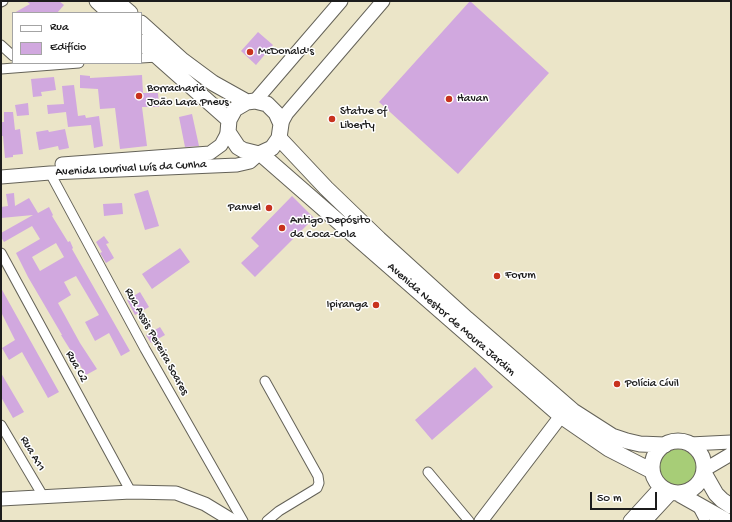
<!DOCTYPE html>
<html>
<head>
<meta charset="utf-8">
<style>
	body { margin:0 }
	#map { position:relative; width:732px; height:522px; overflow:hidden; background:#ebe5c8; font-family:"Gochi Hand",sans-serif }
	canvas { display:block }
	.frame { position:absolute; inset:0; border:2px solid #1c1c1c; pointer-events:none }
	.legend { position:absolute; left:12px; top:12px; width:130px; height:52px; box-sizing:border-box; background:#fff; border:1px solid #a4a4a4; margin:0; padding:5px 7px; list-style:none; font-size:12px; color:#1c1c1c }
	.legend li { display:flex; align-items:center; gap:8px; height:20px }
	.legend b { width:20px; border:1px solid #a4a4a4 }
	.scale { position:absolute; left:590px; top:492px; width:67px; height:18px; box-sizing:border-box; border:2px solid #1c1c1c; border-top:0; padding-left:5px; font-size:12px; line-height:14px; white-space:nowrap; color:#1c1c1c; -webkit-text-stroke:3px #fff; paint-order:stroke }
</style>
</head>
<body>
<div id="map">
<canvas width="732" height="522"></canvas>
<div class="frame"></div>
<ul class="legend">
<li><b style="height:5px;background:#fff"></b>Rua</li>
<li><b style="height:11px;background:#d1a8df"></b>Edifício</li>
</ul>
<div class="scale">50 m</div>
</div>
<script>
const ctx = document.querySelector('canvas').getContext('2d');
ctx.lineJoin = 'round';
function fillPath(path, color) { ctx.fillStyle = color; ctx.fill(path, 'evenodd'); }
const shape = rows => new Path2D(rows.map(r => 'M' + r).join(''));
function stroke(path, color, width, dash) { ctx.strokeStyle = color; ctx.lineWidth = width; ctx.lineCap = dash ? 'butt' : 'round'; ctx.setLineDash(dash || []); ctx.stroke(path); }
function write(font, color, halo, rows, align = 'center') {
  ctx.font = font + ' "Gochi Hand",sans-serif'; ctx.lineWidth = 3; ctx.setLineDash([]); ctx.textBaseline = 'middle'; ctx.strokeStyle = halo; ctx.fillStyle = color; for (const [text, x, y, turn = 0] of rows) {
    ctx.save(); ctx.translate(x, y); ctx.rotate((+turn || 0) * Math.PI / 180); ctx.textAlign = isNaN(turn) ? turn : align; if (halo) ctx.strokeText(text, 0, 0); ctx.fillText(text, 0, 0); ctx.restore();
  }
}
fillPath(shape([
	'657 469a20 20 0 1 1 40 0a20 20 0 1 1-40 0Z'
]), '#a7cd77');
fillPath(shape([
	[26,1,59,1,64,5,57,13,14,13,30,4],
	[470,1,549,73,458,174,379,102],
	[258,32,273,45,256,65,241,51],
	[80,75,90,76,90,78,142,75,143,93,158,93,159,107,142,107,147,146,120,149,115,108,100,109,98,89,80,88],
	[54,77,56,90,41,92,42,96,33,97,31,79],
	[74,85,78,116,85,115,86,118,99,116,103,146,94,148,91,125,68,127,66,112,48,114,47,105,64,104,62,86],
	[28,103,29,115,17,116,15,105],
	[4,112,13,112,15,130,20,129,23,154,13,155,13,157,5,158,3,136,1,136,1,122,4,122],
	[192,114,199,146,185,147,179,117],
	[65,129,69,148,59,150,58,146,39,150,36,132,48,130,49,132],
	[148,190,159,226,145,230,134,194],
	[14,193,15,206,29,198,38,213,49,207,53,215,52,216,68,242,70,241,73,248,72,249,130,351,121,356,109,333,95,341,85,322,99,315,76,276,64,282,71,295,58,303,80,343,97,369,86,375,61,335,62,335,28,277,16,253,40,239,32,226,4,242,1,237,1,233,33,215,1,218,1,207,8,206,6,194],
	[56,243,64,257,40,271,32,257],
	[292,196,314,218,255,277,241,263,259,246,251,238],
	[122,203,123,214,104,216,103,204],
	[104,236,109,243,106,244,114,258,106,263,100,253,102,252,96,242],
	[180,248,190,262,152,289,142,274],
	[1,288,59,392,48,398,22,352,9,360,2,348,15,340,1,312],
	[140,292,149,307,135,315,127,300],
	[160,327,165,335,151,343,146,335],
	[475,367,493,387,432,440,415,420],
	[1,373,24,412,13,418,1,397]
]), '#d1a8df');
const street = shape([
	[1,2,3,1],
	[1,45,13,56],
	[141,58,158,57],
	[1,69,79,63],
	[50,173,145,349,243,521],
	[1,253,131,492],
	[265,381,318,476,319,483,317,488,279,511,267,521],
	[1,425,43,496],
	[428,472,469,521],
	[696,504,705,521]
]);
const secondary = shape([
	[255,101,341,1],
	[281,124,287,113,383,1],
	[62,164,210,153,221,145,228,132],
	[1,177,50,173,237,165,250,162,259,154],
	[690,444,731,442],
	[704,470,731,454],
	[1,499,131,492,176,493,205,504,233,521],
	[481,521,561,416],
	[630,521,661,487],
	[645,521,671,493]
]);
const primary = shape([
	[97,1,110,13],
	[116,1,130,13],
	[141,23,182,60,213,83,247,102],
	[141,42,229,120],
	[255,101,267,104,276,113,281,124,279,138,272,148,259,154,243,150,238,147,228,132,229,120,235,109,247,102,255,101],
	[279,138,326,188,379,239,467,319,573,411,612,436,627,441,640,444,665,445],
	[261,154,561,416,609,449,652,471],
	'652 467a26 26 0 1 1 52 0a26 26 0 1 1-52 0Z',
	[704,473,716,494,722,500,731,506],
	[679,494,727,521]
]);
stroke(street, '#646258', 11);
stroke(secondary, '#646258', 15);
stroke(primary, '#646258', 17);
stroke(street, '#fff', 9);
stroke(secondary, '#fff', 13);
stroke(primary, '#fff', 15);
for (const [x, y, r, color] of [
	[250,52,4,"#c8321e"],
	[139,96,4,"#c8321e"],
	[449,99,4,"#c8321e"],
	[332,119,4,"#c8321e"],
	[269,208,4,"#c8321e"],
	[282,228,4,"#c8321e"],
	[497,276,4,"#c8321e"],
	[376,305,4,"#c8321e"],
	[617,384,4,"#c8321e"]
]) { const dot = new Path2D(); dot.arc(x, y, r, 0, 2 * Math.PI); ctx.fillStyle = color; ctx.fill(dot); stroke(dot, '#fff', 1.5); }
write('12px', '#1c1c1c', '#fff', [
	["McDonald's",258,52],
	["Borracharia",147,89],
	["João Lara Pneus",147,103],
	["Havan",457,99],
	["Statue of",340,112],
	["Liberty",340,126],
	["Panvel",261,208,"right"],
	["Antigo Depósito",290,221],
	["da Coca-Cola",290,235],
	["Forum",505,276],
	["Ipiranga",368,305,"right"],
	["Polícia Cívil",625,384]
], 'left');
write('12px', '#1c1c1c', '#fff', [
	["Avenida Lourival Luís da Cunha",131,169,-3],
	["Avenida Nestor de Moura Jardim",451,320,41],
	["Rua Assis Pereira Soares",156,342,61],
	["Rua C2",76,367,61],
	["Rua A11",32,454,60]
]);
</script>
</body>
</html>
